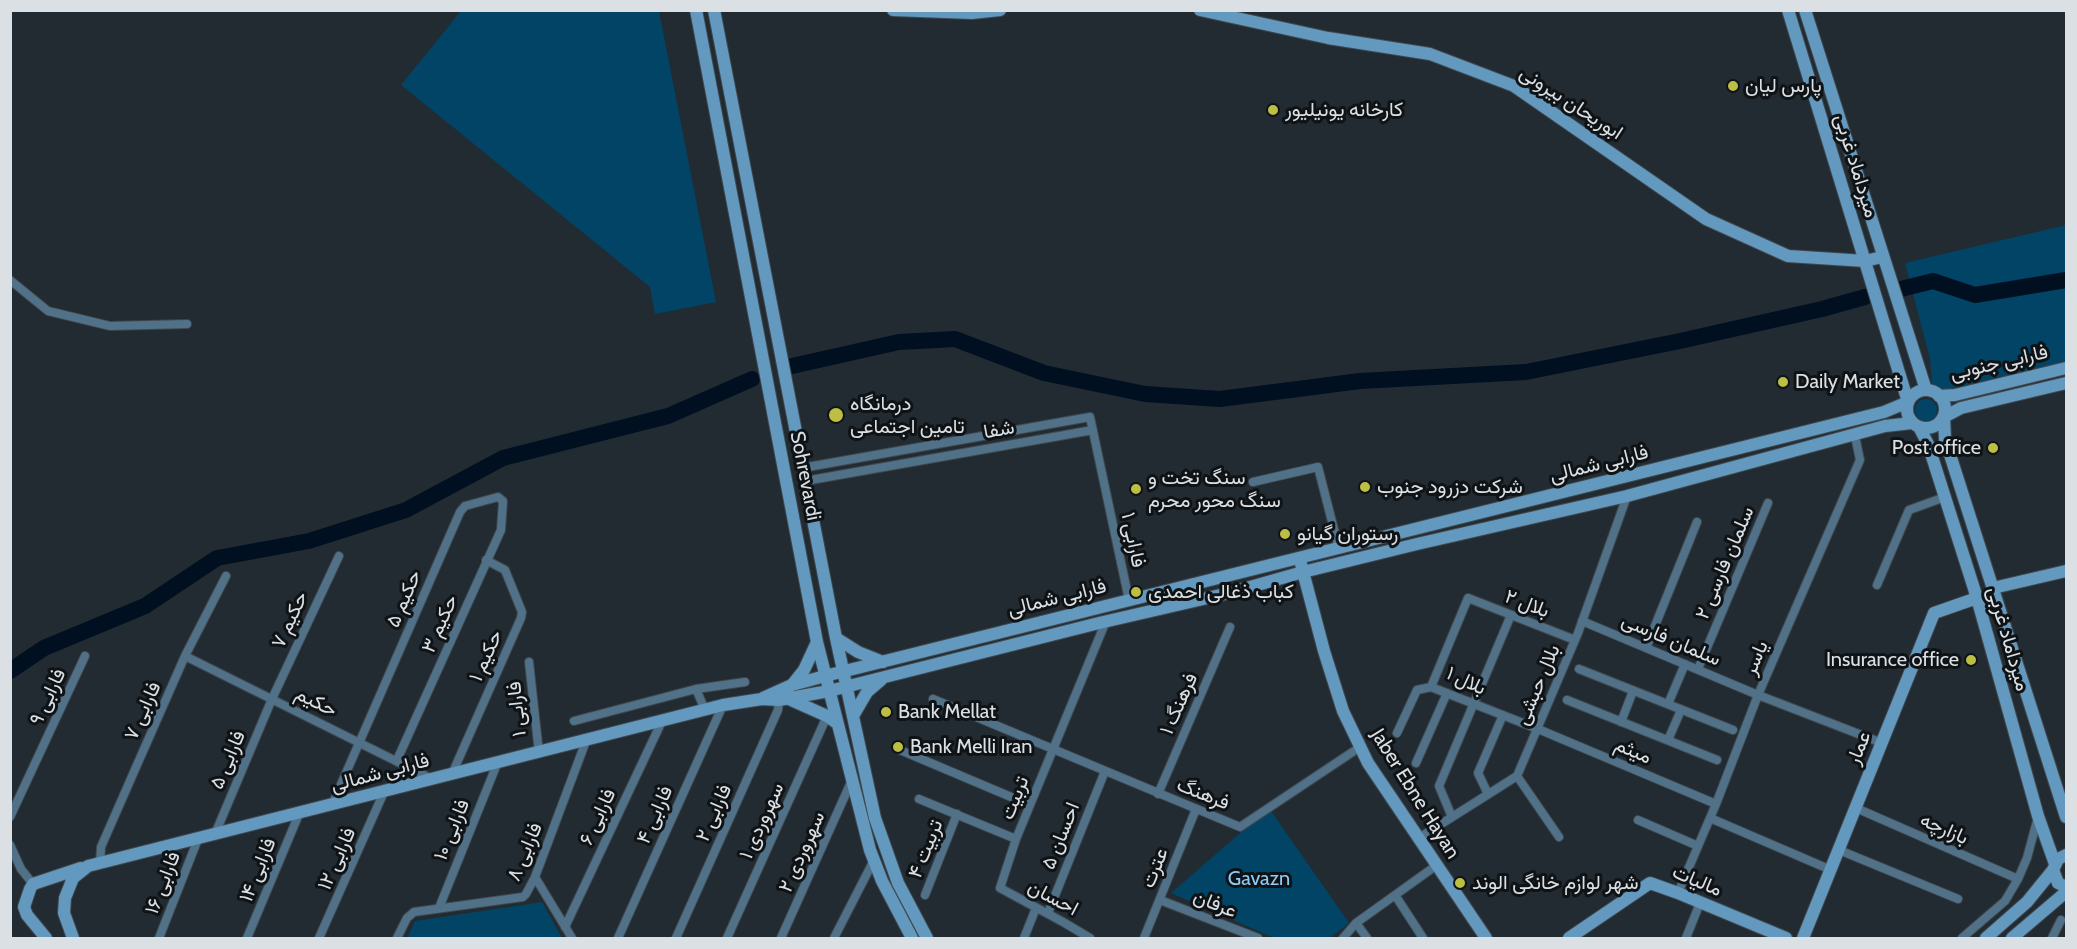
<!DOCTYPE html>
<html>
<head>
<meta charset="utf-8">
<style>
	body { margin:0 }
	#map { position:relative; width:2077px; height:949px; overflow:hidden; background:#222b31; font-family:Cabin,sans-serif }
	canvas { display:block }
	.frame { position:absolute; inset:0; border:12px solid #dae0e4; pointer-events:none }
</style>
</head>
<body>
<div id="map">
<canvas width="2077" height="949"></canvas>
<div class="frame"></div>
</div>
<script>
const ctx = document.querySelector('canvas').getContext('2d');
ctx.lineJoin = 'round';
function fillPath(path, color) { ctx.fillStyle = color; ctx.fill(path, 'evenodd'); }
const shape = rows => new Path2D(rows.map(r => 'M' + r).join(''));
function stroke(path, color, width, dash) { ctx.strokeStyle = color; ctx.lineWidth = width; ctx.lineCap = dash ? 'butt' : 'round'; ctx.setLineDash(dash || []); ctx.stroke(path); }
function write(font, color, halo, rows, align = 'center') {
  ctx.font = font + ' Cabin,Vazirmatn,sans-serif'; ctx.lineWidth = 6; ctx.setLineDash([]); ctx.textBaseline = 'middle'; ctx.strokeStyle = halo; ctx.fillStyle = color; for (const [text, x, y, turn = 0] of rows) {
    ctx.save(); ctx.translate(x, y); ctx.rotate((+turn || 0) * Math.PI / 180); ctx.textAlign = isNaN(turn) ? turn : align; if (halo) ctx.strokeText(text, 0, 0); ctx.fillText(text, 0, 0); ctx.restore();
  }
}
fillPath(shape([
	[461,11,659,11,716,302,655,314,650,287,401,85],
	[2066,225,2066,361,1946,390,1932,385,1930,359,1905,263],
	'1915 410a11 11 0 1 1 22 0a11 11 0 1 1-22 0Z',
	[1269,808,1349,923,1330,938,1274,938,1171,893],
	[542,902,562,938,407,938,415,921]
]), '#014465');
stroke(shape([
	[1901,289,1933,281,1975,295,2066,280],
	[792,366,899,342,955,339,1044,373,1145,394,1220,399,1360,381,1526,372,1680,341,1822,309,1865,297],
	[10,671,44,648,145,606,217,558,309,541,406,510,503,458,668,416,752,379]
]), '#001020', 16);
const street = shape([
	[10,280,48,311,110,326,187,324],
	[802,468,1090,417,1129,600],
	[805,481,1093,430],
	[1253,482,1318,467,1339,549],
	[1877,585,1909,510,1945,497],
	[1582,621,1758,695,1882,743],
	[1575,640,1468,598,1431,687,1538,729,1716,804],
	[1646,648,1697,522],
	[185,656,432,779],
	[529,662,539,753],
	[1579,669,1733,730],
	[1698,669,1768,503],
	[933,699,1240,827,1360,747],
	[1567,700,1717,760],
	[1668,704,1685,664],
	[705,710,696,689,745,682],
	[574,721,696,689],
	[1621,722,1633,691],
	[1397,733,1417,690,1431,687],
	[1668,740,1681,710],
	[900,750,1030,805],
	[1416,763,1447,693],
	[452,774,521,618,522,612,505,570,486,560],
	[1517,776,1559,837],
	[1158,794,1230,627],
	[1488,794,1478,773,1503,715],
	[919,799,1016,839],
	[332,805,460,512,465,506,498,497,503,501,501,530,397,760],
	[1856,808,2018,879],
	[10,817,85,656],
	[1452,817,1439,786,1511,615],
	[1710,818,1831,870],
	[1638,820,1698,846],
	[215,834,272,699,339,556],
	[1419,838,1517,776,1578,633,1627,496],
	[10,845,21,869,33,884],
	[1839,850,1958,899],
	[100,863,101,847,133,774,185,656,226,576],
	[535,877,572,938],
	[1678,893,1716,804,1758,695,1860,460,1855,436],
	[925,895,957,814],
	[1395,895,1423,938],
	[1160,900,1258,938],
	[439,908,497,764],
	[1048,913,1105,771],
	[1356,923,1367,938],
	[565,927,662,721],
	[159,938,198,839],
	[247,938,299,814],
	[319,938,384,792],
	[397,938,407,918,414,912,523,897,526,894,535,877,586,741],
	[618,938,723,705],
	[676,938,778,710,779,700],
	[727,938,827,716],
	[781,938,852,780],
	[834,938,874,860],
	[1024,938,1036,908],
	[1090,938,1063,922,1000,888,1016,839,1106,621],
	[1144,938,1196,809],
	[1343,938,1356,923,1437,865],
	[1686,938,1700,903],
	[1962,938,2005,901,2018,879,2027,858,2038,817],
	[2052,938,2061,920]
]);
const secondary = shape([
	[696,10,817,642,870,850,882,881,912,938],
	[714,10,836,638,875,818,898,883,927,938],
	[893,10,972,13,1000,10],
	[1200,10,1328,38,1430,54,1514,86,1706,219,1788,256,1865,261,1882,257],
	[1805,10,1926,390],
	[2066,383,1961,408,1944,417,1945,439,2066,817],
	'1907 409a19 19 0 1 1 38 0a19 19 0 1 1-38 0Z',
	[1939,396,1955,395,2066,368],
	[1919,427,1928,444,1977,598,2038,816,2055,864],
	[1301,564,1324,651,1343,711,1368,763,1486,938],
	[1993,588,2066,571],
	[836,638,858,652,883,662],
	[792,685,804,670,817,642],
	[763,698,792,685,825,676,1884,412,1908,402,1788,10],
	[789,699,827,716,838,724],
	[853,716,867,692,881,680],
	[2066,855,2058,859,2053,870,2058,883,2066,887],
	[46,938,27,915,24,907,30,889,33,884,81,868],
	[73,938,64,913,65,898,73,878,88,866,723,705,762,699,779,700,829,691,1099,623,1229,593,1303,572,1417,544,1627,496,1885,426,1912,423],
	[1569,938,1650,883,1678,893,1786,938],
	[1803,938,1934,613,1977,598],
	[1986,938,2027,902,2053,870],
	[2012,938,2066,892]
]);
stroke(street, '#3f484e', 10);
stroke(secondary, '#3f484e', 14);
stroke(street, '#507188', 8);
stroke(secondary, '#6399be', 12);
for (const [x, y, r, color] of [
	[1733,86,6,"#bcbf43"],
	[1273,110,6,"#bcbf43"],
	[1783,382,6,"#bcbf43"],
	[836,415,8,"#bcbf43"],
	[1993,448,6,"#bcbf43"],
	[1365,487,6,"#bcbf43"],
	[1136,489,6,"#bcbf43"],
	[1285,534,6,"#bcbf43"],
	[1136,592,6,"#bcbf43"],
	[1971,660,6,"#bcbf43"],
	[886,712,6,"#bcbf43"],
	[898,747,6,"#bcbf43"],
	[1460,883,6,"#bcbf43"]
]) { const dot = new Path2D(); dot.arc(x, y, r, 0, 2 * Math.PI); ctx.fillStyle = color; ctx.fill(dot); stroke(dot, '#0f1316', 2); }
write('20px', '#dae0e4', '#0f1316', [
	["پارس لیان",1745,86],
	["کارخانه یونیلیور",1285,110],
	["Daily Market",1795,382],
	["درمانگاه",850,404],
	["تامین اجتماعی",850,427],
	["Post office",1981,448,"right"],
	["سنگ تخت و",1148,478],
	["سنگ محور محرم",1148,501],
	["شرکت دزرود جنوب",1377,487],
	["رستوران گیانو",1297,534],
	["کباب ذغالی احمدی",1148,592],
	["Insurance office",1959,660,"right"],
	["Bank Mellat",898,712],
	["Bank Melli Iran",910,747],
	["شهر لوازم خانگی الوند",1472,883]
], 'left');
write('20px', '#dae0e4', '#0f1316', [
	["ابوریحان بیرونی",1571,103,33],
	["میرداماد غربی",1856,166,73],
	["فارابی جنوبی",1999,363,-13],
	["شفا",999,430,-10],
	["فارابی شمالی",1599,464,-14],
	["Sohrevardi",805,476,79],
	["فارابی ۱",1133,540,78],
	["سلمان فارسی ۲",1725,563,-67],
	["فارابی شمالی",1057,598,-14],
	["حکیم ۵",404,599,-67],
	["بلال ۲",1527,604,21],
	["حکیم ۷",290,620,-65],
	["حکیم ۳",440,624,-66],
	["میرداماد غربی",2008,639,74],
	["سلمان فارسی",1671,640,23],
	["حکیم ۱",486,656,-66],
	["یاسر",1756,658,-67],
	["بلال ۱",1466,681,25],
	["بلال حبشی",1538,685,-67],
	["فارابی ۹",48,697,-65],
	["حکیم",316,702,26],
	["فرهنگ ۱",1179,704,-66],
	["فارابی ۱",517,709,-96],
	["فارابی ۷",143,711,-66],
	["عمار",1859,748,-68],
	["میثم",1633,751,23],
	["فارابی ۵",228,760,-67],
	["فارابی شمالی",380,773,-15],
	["فرهنگ",1203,794,22],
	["Jaber Ebne Hayan",1415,794,58],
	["تربیت",1015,798,-68],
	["فارابی ۲",714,813,-66],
	["فارابی ۴",655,815,-66],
	["فارابی ۶",598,817,-65],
	["سهروردی ۱",762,821,-66],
	["بازارچه",1944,829,24],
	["فارابی ۱۰",452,830,-68],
	["احسان ۵",1061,836,-68],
	["تربیت ۴",926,849,-68],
	["فارابی ۸",525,852,-67],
	["سهروردی ۲",802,852,-66],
	["فارابی ۱۲",337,859,-66],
	["عترت",1155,868,-68],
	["فارابی ۱۴",258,870,-68],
	["مالیات",1697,881,23],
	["فارابی ۱۶",163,883,-69],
	["احسان",1053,898,28],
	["عرفان",1215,904,22]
]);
write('20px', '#8dccf7', '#0f1316', [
	["Gavazn",1259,879]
]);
</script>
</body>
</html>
